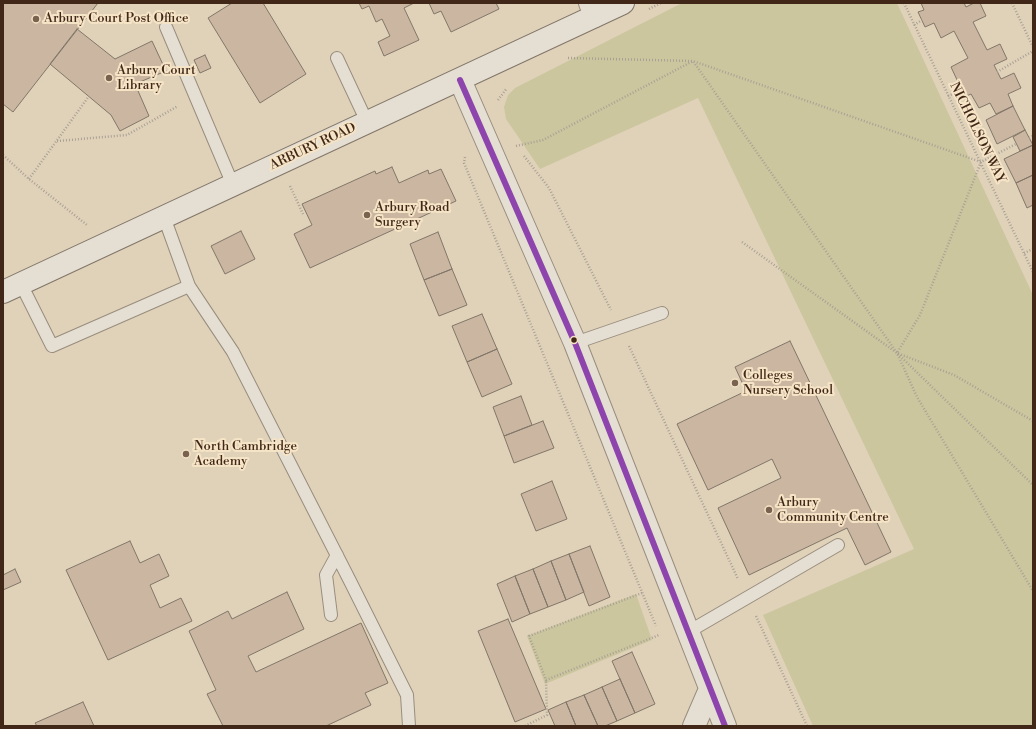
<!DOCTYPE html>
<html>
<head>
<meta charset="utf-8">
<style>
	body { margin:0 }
	#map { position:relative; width:1036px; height:729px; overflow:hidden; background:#e0d2b9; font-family:"Libre Bodoni",serif }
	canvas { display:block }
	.frame { position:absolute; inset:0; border:4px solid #412718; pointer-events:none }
</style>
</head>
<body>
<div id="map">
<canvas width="1036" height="729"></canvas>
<div class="frame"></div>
</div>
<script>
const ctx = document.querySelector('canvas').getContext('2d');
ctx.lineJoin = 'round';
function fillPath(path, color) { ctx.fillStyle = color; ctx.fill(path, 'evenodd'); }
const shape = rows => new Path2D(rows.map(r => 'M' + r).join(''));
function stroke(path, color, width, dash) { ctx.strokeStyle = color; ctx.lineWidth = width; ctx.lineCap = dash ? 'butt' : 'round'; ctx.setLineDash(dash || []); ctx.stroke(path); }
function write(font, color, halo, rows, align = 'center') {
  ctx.font = font + ' "Libre Bodoni",serif'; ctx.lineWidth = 4; ctx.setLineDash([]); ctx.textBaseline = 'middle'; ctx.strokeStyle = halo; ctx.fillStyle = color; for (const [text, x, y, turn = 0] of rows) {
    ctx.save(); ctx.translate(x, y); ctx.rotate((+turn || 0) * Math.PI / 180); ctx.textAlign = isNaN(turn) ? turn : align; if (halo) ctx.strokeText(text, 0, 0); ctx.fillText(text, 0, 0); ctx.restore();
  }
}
fillPath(shape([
	[682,3,897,3,1033,295,1033,726,813,726,763,615,914,549,698,98,540,169,506,119,504,107,508,95,515,88],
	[636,594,652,640,545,684,527,636]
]), '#ccc69e');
const building = shape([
	[3,3,98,3,13,112,3,104,3,3],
	[232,3,263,3,306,74,260,103,208,18,232,3],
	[359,3,414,3,404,8,419,40,384,56,378,42,390,36,382,19,376,22,369,6,362,9,359,3],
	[429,3,496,3,499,9,451,32,441,11,434,14,429,3],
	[921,3,964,3,966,7,974,3,980,3,986,16,973,22,987,50,1000,44,1007,59,994,65,1001,79,1014,73,1021,88,1008,94,1013,106,996,114,990,103,979,108,971,94,960,99,953,84,958,82,951,67,968,58,954,31,941,38,934,23,925,27,918,12,924,10,921,3],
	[77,29,115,59,152,41,166,71,135,84,149,116,120,131,111,115,50,64,77,29],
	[205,55,211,68,200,73,194,60,205,55],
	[1013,106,1025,130,997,144,986,120,1013,106],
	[1025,130,1033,145,1020,151,1013,137,1025,130],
	[1033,145,1033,175,1016,183,1004,159,1033,145],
	[392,167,399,183,428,170,429,174,441,169,456,201,310,268,294,234,312,225,302,204,375,171,376,174,392,167],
	[1033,175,1033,205,1027,208,1016,183,1033,175],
	[241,231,255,259,225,274,211,246,241,231],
	[438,232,452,269,424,280,410,244,438,232],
	[452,269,467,305,439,316,424,280,452,269],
	[482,314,497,349,467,362,452,326,482,314],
	[790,341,891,552,865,565,847,528,749,575,718,508,781,478,772,459,708,490,677,424,746,391,735,367,790,341],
	[497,349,512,384,482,397,467,362,497,349],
	[521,396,532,425,504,436,493,407,521,396],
	[543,421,554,448,514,463,504,436,543,421],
	[552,481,567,519,536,531,521,494,552,481],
	[130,541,140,563,159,554,169,576,150,585,160,608,181,598,192,621,108,660,66,570,130,541],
	[590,546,610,597,589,606,569,554,590,546],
	[569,554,584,592,566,600,551,561,569,554],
	[551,561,566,600,548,607,533,569,551,561],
	[15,569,21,582,3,590,3,575,15,569],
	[533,569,548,607,530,614,515,576,533,569],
	[515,576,530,614,512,622,497,584,515,576],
	[287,592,304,629,248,656,256,672,361,623,388,683,365,693,371,705,326,726,223,726,207,694,216,690,189,631,228,611,232,619,287,592],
	[508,619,546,709,515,722,478,631,508,619],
	[632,652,655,704,635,713,612,661,632,652],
	[620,679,635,713,617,721,602,687,620,679],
	[602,687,617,721,605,726,598,726,584,695,602,687],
	[584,695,598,726,576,726,566,702,584,695],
	[83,702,94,726,37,726,35,723,83,702],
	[566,702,576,726,555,726,548,710,566,702]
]);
fillPath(building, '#cab6a1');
stroke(building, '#817668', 1);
const lane = shape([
	[166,27,233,185],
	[337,58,367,122],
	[21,284,52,346,189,286,164,217],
	[189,286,233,352,350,581,407,695,409,726],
	[575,343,662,313],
	[331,615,326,575,337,555],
	[688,632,838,545]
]);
const street = shape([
	[590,3,595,16],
	[460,80,575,343,725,726],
	[694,726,710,689]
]);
const secondary = shape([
	[3,292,623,3]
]);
stroke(lane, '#988d7d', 14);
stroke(street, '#988d7d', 24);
stroke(secondary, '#817668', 24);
stroke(shape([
	[904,3,1033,272],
	[1012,3,1033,47],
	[649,9,661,3],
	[914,25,922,20],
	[568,58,693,61,981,162,1016,144],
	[997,72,1033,51],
	[948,96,957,92],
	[498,100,507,88],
	[1029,138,1033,136],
	[57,141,127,135,178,106],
	[516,146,543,140,693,61,897,353,917,397,1033,591],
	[3,155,29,179,87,225],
	[524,156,549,188,611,310],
	[465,157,464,163,656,626],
	[981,162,920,315,897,353,1033,485],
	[29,179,89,96],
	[290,186,304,216],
	[742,242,897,353,954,375,1033,421],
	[1024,253,1033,249],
	[629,346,738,579],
	[642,593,529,636,546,680,659,635],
	[756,616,807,726],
	[525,726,547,715,546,680]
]), '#a9a095', 2.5, [1, 2]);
stroke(lane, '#e5ded2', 12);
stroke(street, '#e5ded2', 22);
stroke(secondary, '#e5ded2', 22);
stroke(shape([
	[460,80,575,343,725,726]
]), '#8e44ad', 6);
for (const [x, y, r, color] of [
	[36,19,4,"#796350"],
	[109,78,4,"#796350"],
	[367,215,4,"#796350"],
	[574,340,3.5,"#412718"],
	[735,383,4,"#796350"],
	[186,454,4,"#796350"],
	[769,510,4,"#796350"]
]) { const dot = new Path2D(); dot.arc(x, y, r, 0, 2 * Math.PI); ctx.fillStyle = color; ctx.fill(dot); stroke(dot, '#f6e4c6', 1.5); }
write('13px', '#412718', '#f6e4c6', [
	["Arbury Court Post Office",44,19],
	["Arbury Court",117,71],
	["Library",117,86],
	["Arbury Road",375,208],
	["Surgery",375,223],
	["Colleges",743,376],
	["Nursery School",743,391],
	["North Cambridge",194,447],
	["Academy",194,462],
	["Arbury",777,503],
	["Community Centre",777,518]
], 'left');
write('13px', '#412718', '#f6e4c6', [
	["NICHOLSON WAY",977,133,64],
	["ARBURY ROAD",313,147,-25]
]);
</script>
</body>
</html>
